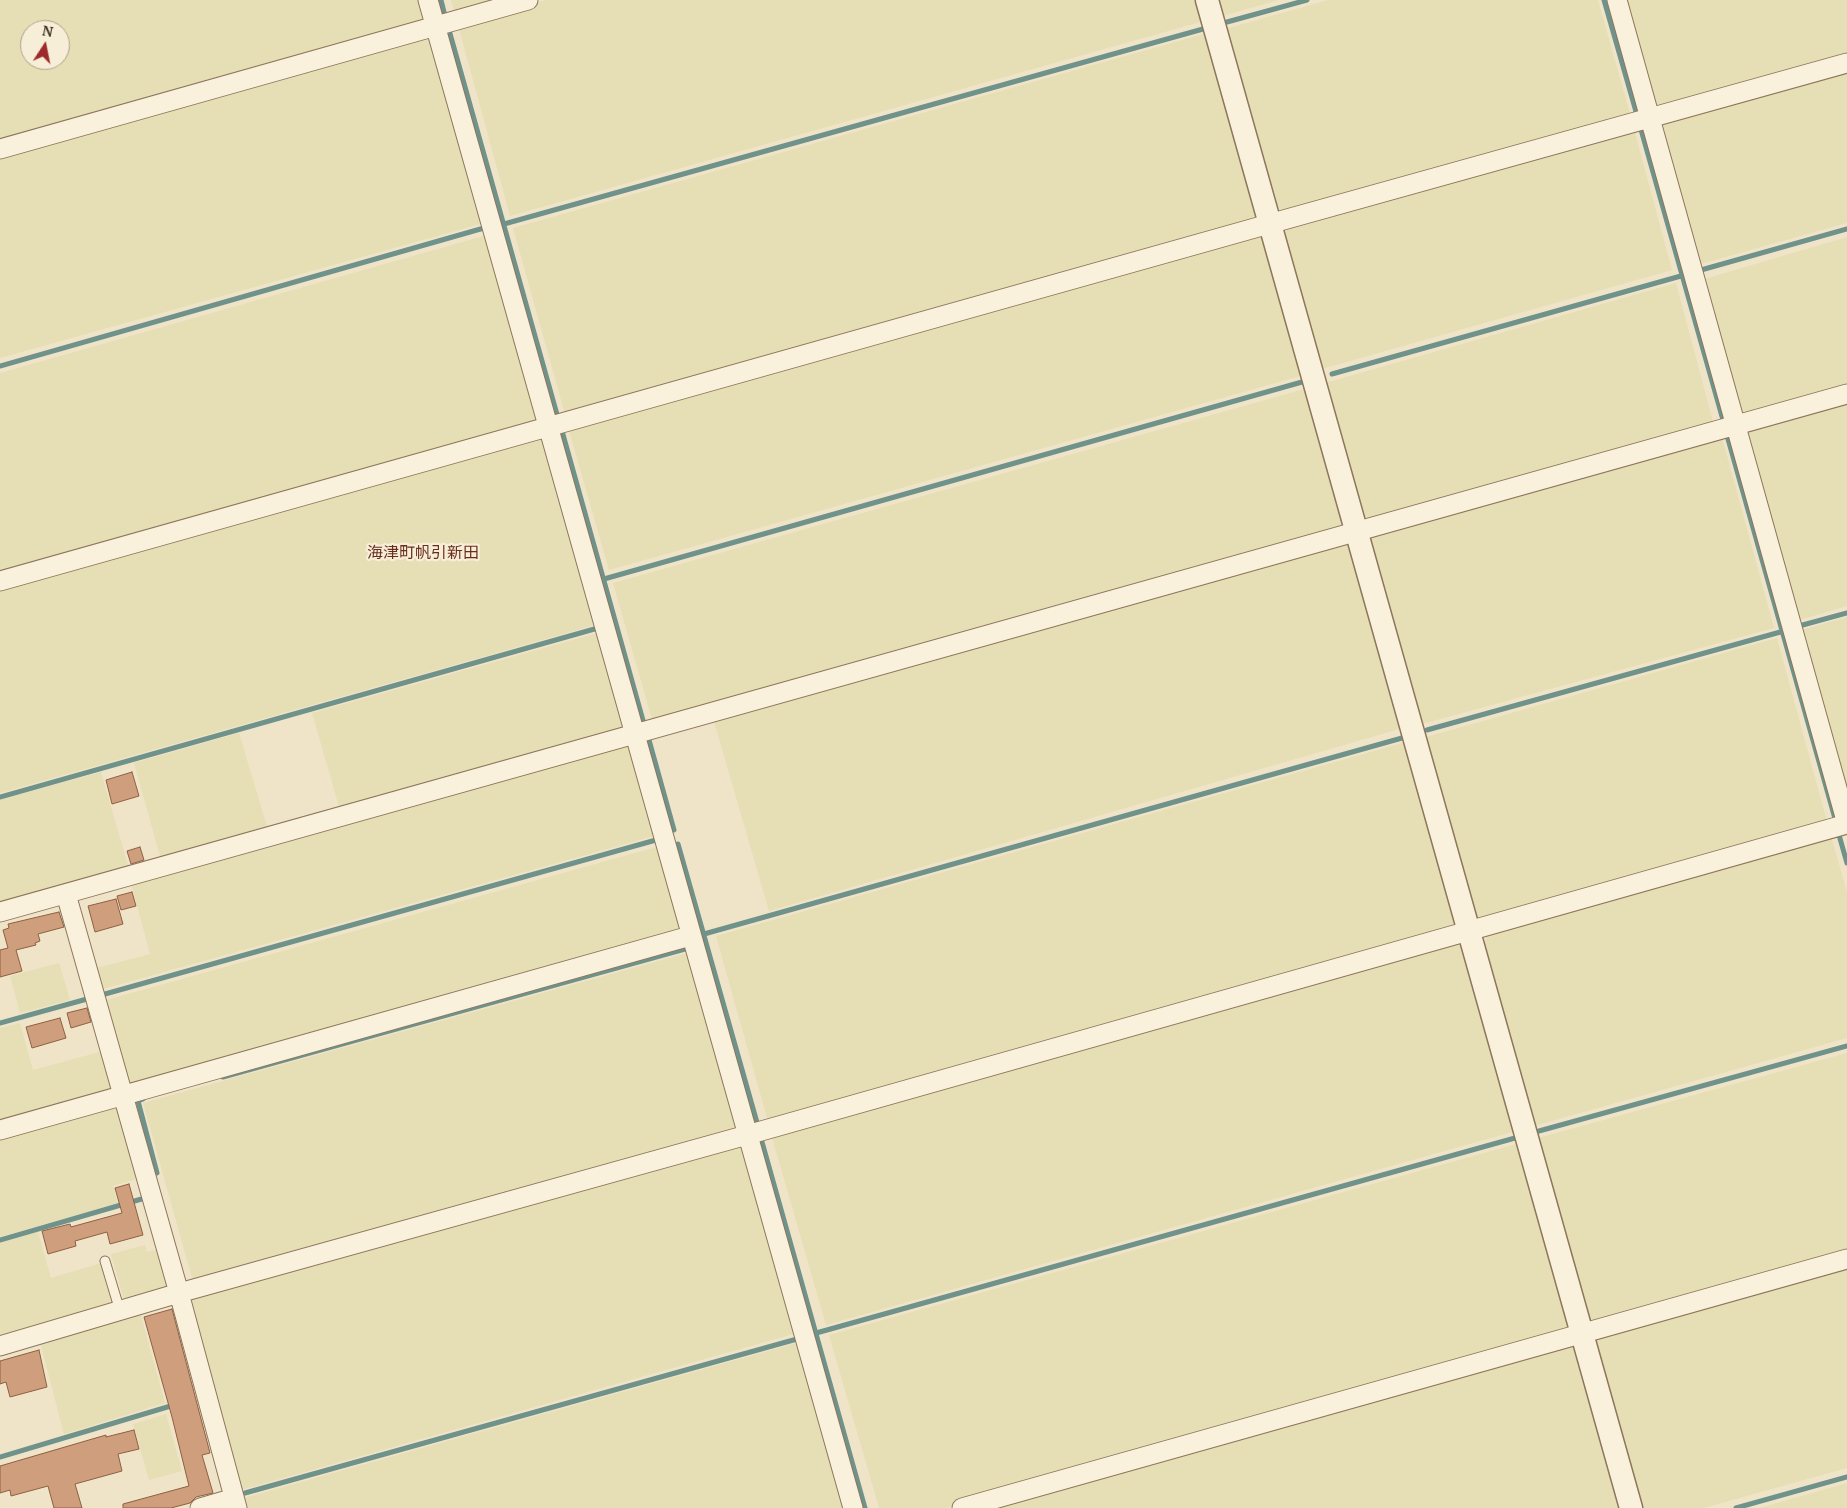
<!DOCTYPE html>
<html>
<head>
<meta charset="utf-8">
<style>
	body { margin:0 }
	#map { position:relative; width:1847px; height:1508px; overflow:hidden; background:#f0e4c8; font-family:"PT Serif",serif }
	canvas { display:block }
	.north { position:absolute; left:20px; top:20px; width:50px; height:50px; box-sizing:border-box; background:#f7eed8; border:1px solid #ada18e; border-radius:50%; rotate:11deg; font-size:14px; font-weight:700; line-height:20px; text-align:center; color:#3d2e20 }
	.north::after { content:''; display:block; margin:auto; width:18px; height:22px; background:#9e2a2b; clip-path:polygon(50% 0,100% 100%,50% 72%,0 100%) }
</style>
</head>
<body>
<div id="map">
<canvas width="1847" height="1508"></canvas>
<div class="north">N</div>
</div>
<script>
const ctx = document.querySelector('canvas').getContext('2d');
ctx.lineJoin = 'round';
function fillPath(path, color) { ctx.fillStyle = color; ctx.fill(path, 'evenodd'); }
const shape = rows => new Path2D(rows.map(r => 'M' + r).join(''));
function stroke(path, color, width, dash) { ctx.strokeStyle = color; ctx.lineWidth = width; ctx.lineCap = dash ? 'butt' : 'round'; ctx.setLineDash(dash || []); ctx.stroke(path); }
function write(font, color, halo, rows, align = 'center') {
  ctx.font = font + ' "PT Serif","Noto Sans JP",serif'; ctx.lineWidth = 4.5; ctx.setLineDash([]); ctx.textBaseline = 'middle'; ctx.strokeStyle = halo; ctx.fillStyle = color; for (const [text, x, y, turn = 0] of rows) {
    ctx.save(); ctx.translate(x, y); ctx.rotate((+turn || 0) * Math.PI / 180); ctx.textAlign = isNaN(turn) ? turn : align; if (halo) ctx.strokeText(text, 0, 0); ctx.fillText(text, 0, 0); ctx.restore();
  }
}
fillPath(shape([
	[0,0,422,0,427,16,423,25,0,144],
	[30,30,60,30,60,60,30,60],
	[451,0,513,0,455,16],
	[546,0,1198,0,1204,21,510,216,458,25],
	[1217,0,1279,0,1222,16],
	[1328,0,1598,0,1631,117,1287,214,1276,206,1225,29],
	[1622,0,1847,0,1847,59,1653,111],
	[1207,33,1258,214,1252,224,566,418,513,228],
	[425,36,433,41,484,223,0,358,0,154],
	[1847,69,1847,223,1697,265,1658,129,1661,121],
	[1634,129,1672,270,1322,369,1283,232,1287,225],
	[1254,234,1265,237,1304,375,609,570,568,427],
	[487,235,539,417,535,424,0,578,0,373],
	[1847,237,1847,390,1744,419,1701,280],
	[1676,283,1714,425,1371,521,1363,517,1325,383],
	[1308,388,1345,518,1337,531,653,723,613,583],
	[1847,400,1847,606,1796,621,1746,429],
	[546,437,599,624,0,793,0,586],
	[1722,437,1774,628,1422,724,1369,539,1372,533],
	[1341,543,1350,545,1403,728,769,911,713,718],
	[1847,617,1847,806,1799,631],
	[601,632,628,723,623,731,340,810,312,713],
	[1777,638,1828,825,1477,920,1426,737],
	[239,733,268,830,161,860,134,763],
	[1406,742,1457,920,1449,933,769,1125,716,936],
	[626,743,634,748,658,835,103,989,97,968,150,954,131,883],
	[101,772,129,869,0,905,0,800],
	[1830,833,1847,892,1847,1038,1534,1126,1484,945,1488,932],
	[660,846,681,927,678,935,136,1087,130,1083,106,1000],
	[1451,942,1465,948,1516,1131,826,1325,771,1134],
	[691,952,740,1125,735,1134,194,1285,143,1103],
	[59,963,70,1000,20,1013,10,976],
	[20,1023,33,1070,103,1051,113,1091,0,1123,0,1028],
	[1847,1053,1847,1255,1597,1325,1588,1319,1538,1138],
	[114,1107,120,1110,140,1178,113,1186,118,1203,0,1237,0,1139],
	[736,1143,746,1148,797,1333,241,1490,189,1300,192,1294],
	[1520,1143,1570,1321,1567,1332,946,1508,879,1508,829,1335],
	[38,1232,51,1278,101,1263,113,1299,110,1307,0,1338,0,1243],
	[145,1245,147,1252,158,1249,168,1285,167,1290,125,1303,111,1254],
	[1847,1262,1847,1468,1704,1508,1642,1508,1596,1342,1602,1332],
	[140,1312,165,1403,64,1434,40,1342],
	[800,1342,846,1508,247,1508,244,1498],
	[1566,1342,1577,1348,1622,1508,979,1508],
	[166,1414,182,1471,149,1480,133,1424],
	[1847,1483,1847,1508,1759,1508]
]), '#e6deb5');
stroke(shape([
	[441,0,445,16],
	[1604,0,1637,115],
	[1227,22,1307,0],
	[449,30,558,418],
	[1640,126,1723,420],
	[504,224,1203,29],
	[1701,270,1847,229],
	[0,366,484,228],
	[1332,374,1688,274],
	[562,431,644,724],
	[1728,439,1836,822],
	[604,579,1302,382],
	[1799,626,1847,613],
	[1427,730,1784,631],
	[649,740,674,830],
	[0,797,598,628],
	[1839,835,1847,863],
	[678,844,758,1126],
	[704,934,1402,738],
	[105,994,656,840],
	[0,1023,87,999],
	[223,1077,685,949],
	[143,1099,138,1101,157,1173],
	[1539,1131,1847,1046],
	[762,1142,865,1508],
	[0,1240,145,1198],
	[809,1335,1515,1138],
	[0,1457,174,1405],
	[245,1493,797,1339],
	[1736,1508,1847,1477]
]), '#6f938a', 5);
const building = shape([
	[132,772,139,796,112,804,106,780,132,772],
	[140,847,144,860,131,864,127,851,140,847],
	[132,892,136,906,121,910,117,896,132,892],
	[116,899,123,924,95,932,88,906,116,899],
	[59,912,64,927,38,934,40,941,35,943,36,945,16,950,22,971,0,977,0,950,8,948,3,930,9,928,8,924,59,912],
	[87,1008,91,1022,71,1028,67,1013,87,1008],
	[60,1018,66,1038,32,1048,26,1027,60,1018],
	[129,1184,143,1235,110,1244,107,1232,75,1241,76,1246,48,1254,42,1231,70,1224,71,1227,122,1213,115,1188,129,1184],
	[172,1309,210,1453,202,1455,213,1493,196,1497,190,1503,171,1508,123,1508,123,1504,189,1486,172,1417,144,1317,172,1309],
	[39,1350,47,1387,10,1397,6,1382,0,1384,0,1361,39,1350],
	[134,1430,139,1449,118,1454,122,1471,75,1484,82,1508,54,1508,48,1486,11,1496,10,1490,0,1493,0,1466,106,1435,106,1437,134,1430]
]);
fillPath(building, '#cf9f7d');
stroke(building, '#8d5f41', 1);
const service = shape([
	[105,1261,120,1311]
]);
const minor = shape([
	[428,0,853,1508],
	[1617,0,1847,824],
	[0,149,528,0],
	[0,581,1269,224,1847,63],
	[66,894,179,1293,237,1508],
	[0,912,1847,394],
	[0,1130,690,936],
	[0,1346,179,1293,747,1135,1847,824],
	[200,1508,234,1498],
	[962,1508,1847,1259]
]);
const tertiary = shape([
	[1207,0,1631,1508]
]);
stroke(service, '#8d765c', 11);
stroke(minor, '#8d765c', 21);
stroke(tertiary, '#8d765c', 25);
stroke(service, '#faf1dc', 9);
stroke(minor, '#faf1dc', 19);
stroke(tertiary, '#faf1dc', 22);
write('16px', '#6b2e1e', '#f7eed8', [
	["海津町帆引新田",423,553]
]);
</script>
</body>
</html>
